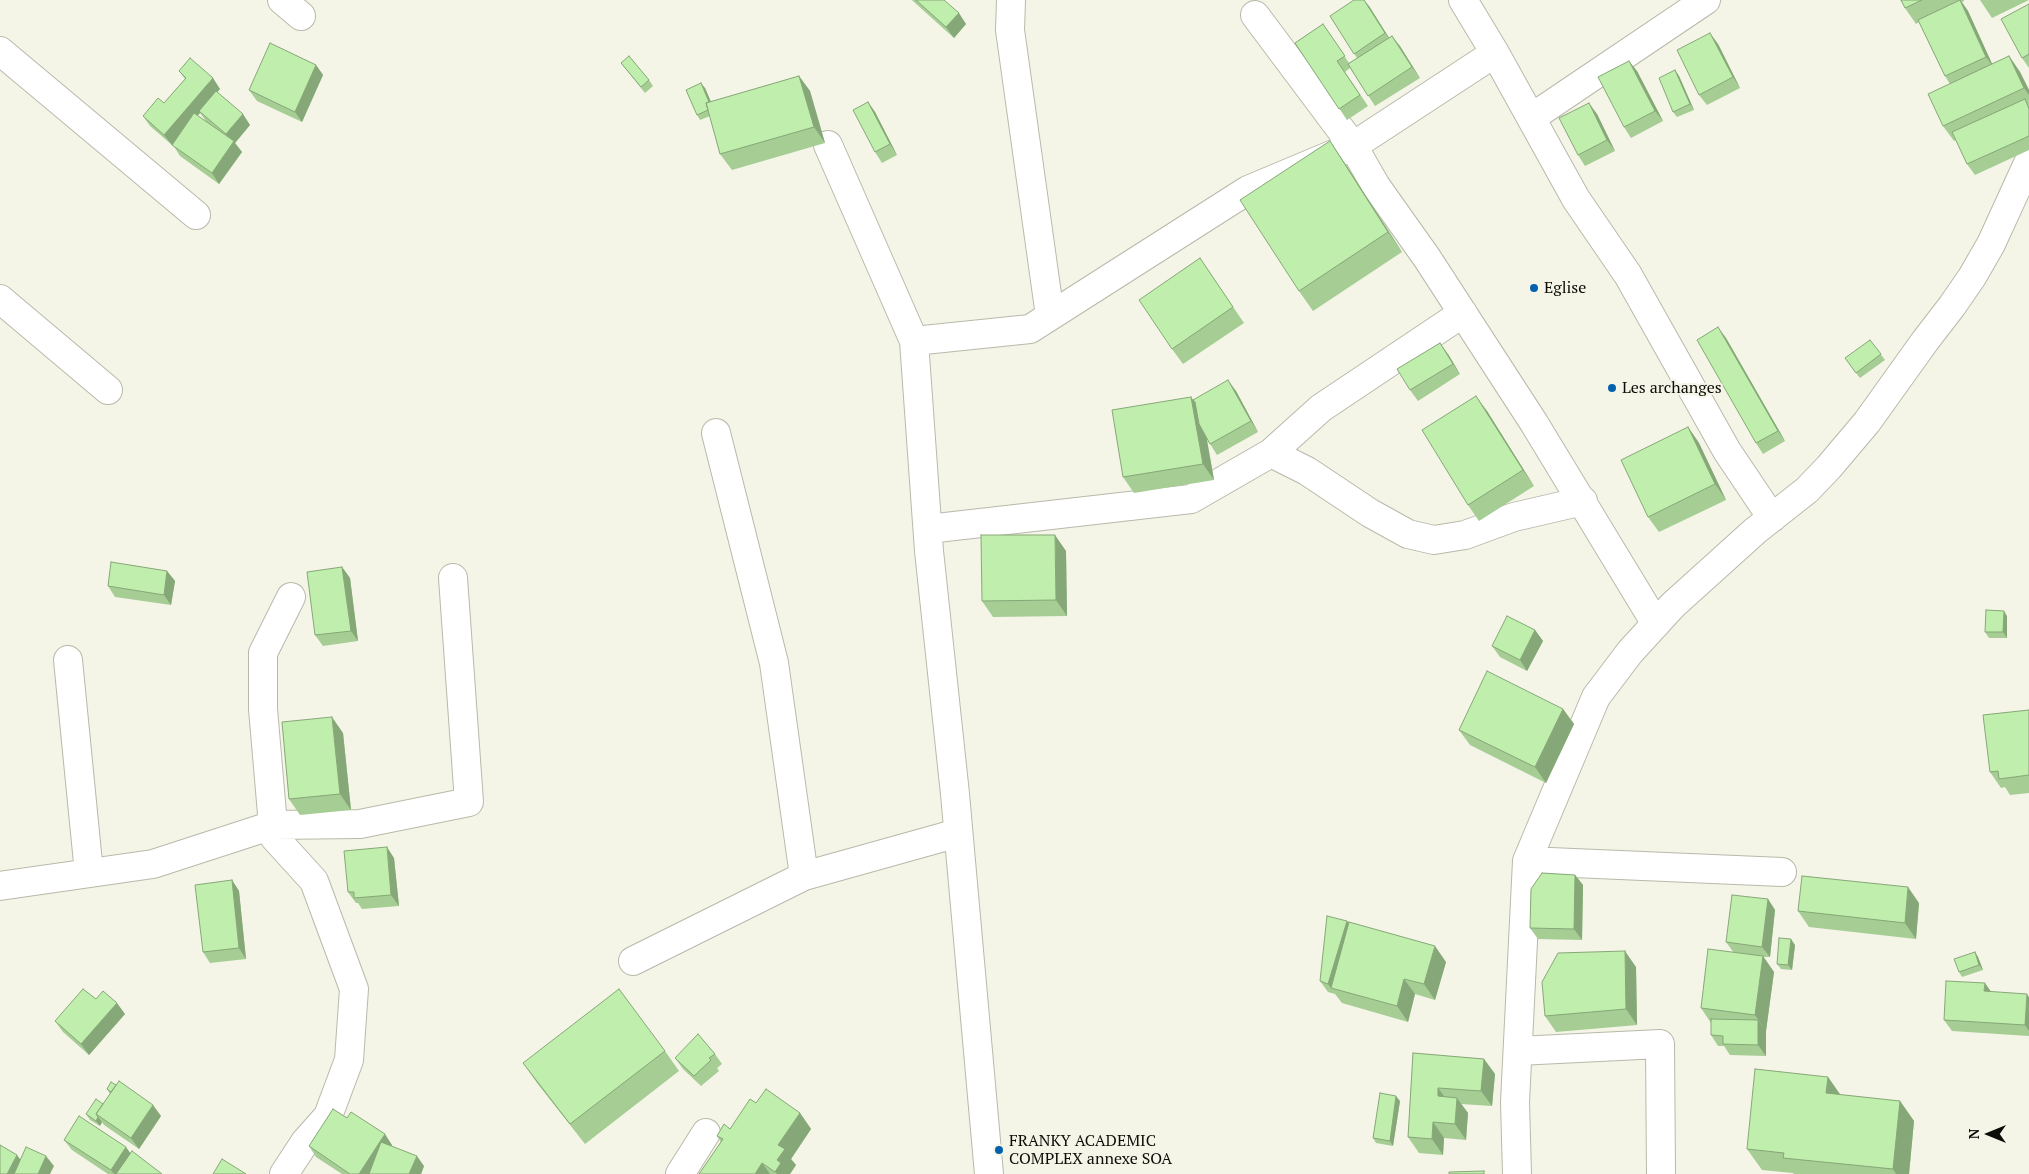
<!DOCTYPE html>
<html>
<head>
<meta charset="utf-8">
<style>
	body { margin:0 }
	#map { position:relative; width:2029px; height:1174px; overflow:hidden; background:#f4f5e6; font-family:"PT Serif",serif }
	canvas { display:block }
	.north { position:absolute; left:1964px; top:1109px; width:50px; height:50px; -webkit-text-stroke:4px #f4f5e6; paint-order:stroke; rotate:270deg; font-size:14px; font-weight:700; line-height:20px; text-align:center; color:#0c0c08 }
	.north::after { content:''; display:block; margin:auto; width:18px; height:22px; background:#0c0c08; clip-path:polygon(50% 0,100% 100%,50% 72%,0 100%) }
</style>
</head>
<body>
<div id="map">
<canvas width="2029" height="1174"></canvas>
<div class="north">N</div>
</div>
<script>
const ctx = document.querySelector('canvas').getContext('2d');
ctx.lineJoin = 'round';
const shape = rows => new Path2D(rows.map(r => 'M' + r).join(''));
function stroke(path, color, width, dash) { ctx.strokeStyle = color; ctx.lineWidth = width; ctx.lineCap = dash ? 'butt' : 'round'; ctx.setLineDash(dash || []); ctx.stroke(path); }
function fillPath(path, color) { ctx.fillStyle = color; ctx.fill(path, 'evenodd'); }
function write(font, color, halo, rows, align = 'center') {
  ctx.font = font + ' "PT Serif",serif'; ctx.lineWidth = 4.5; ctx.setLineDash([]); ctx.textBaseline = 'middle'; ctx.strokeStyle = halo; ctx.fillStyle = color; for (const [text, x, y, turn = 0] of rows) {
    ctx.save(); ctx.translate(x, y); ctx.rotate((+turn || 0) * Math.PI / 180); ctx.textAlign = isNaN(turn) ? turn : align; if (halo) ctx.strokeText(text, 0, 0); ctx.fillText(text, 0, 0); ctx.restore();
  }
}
const minor = shape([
	[282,0,301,16],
	[1011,0,1010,30,1050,316],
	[1463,0,1495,53,1576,199,1628,275,1727,451,1772,518],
	[1255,15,1353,146,1495,53],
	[0,51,196,215],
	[1531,118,1706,0],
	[828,145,914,341,929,551,955,794,989,1174],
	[0,299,108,390],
	[914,341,1030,329,1248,190,1353,146,1376,186,1427,258,1534,423,1656,624],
	[716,433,774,663,804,876],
	[1271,453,1307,471,1370,513,1408,534,1434,540,1465,535,1514,517,1583,501],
	[928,529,1191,499,1271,453,1321,408,1463,313],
	[68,660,89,873],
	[1527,861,1782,872],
	[0,886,153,864,273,825,360,824,469,802,453,578],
	[633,961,804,876,958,833],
	[1518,1051,1660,1044,1661,1174],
	[284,1174,305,1142,328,1116,349,1060,354,989,314,881,274,837,263,709,263,653,291,597],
	[680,1174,706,1133],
	[1517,1174,1515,1102,1527,861,1596,697,1630,652,1673,605,1755,531,1807,490,1829,467,1867,422,1925,341,1952,306,1972,277,1991,244,2029,161]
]);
stroke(minor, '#b9b9ab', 30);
stroke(minor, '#fff', 28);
fillPath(shape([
	[912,0,944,0,966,24,954,38,914,2],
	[1901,0,1964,0,1964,1,1962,2,1968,11,1992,64,2009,56,2020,72,2029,90,2029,150,1975,175,1967,164,1956,140,1954,141,1943,126,1950,84,1945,76,1919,22,1916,24,1905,8],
	[1980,0,2029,0,1992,18],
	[2029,4,2029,68,2022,58],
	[1369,6,1389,38,1392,36,1420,78,1375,106,1350,68,1345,72,1368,106,1347,120,1295,43,1323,24,1349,63,1357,58,1330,16],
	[1718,44,1740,88,1707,105,1699,95],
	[621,63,649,80,653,86,645,93],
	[316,65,323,75,302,122,257,101,249,90],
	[1675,70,1679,76,1694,110,1677,117,1673,112],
	[179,71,220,89,217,92,250,125,235,143,242,152,219,184,180,156,173,145,172,145,150,126,143,116,164,103,185,79],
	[200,113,206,121,197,116],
	[1637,71,1663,121,1631,138,1624,127],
	[799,76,810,91,825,143,732,170,720,154,710,116,700,120,697,115,705,88,711,102],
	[868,102,875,112,897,155,882,163,875,152],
	[1597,114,1615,151,1585,166,1578,155],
	[1330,141,1344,162,1402,252,1313,311,1299,291],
	[1200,258,1244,323,1183,364,1172,349],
	[1726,338,1785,441,1763,454,1756,443],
	[1870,340,1885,360,1860,378,1849,364],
	[1448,354,1460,374,1418,401,1410,390],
	[1236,391,1258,432,1217,455,1207,439,1214,480,1134,493,1123,477,1191,397,1193,400],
	[1487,411,1534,486,1479,521,1468,505],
	[1688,427,1699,443,1726,500,1659,532,1648,517],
	[1066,551,1067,616,993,617,982,601],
	[342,567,350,578,358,641,323,646,315,635],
	[167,571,175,581,171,605,115,597,108,586],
	[2007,616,2007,638,1989,638,1985,632],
	[1535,630,1543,641,1527,671,1500,657,1492,646],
	[1563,709,1574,724,1546,783,1470,745,1459,730],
	[2029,710,2029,793,2010,795,2005,787,2001,788,1990,772],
	[343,733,351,810,300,815,289,799],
	[394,858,399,906,362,909,358,903,356,903,348,892],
	[1575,875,1583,885,1582,940,1538,939,1530,928],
	[232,880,239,891,246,959,210,963,203,952],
	[1768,899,1775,910,1770,957,1763,957,1774,972,1766,1031,1766,1056,1730,1055,1724,1046,1718,1046,1711,1035,1711,1023,1701,1008,1734,953,1726,942],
	[1919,903,1916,939,1809,927,1798,911],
	[1347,921,1349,923,1446,962,1435,1000,1415,994,1408,1022,1342,1003,1335,994,1328,992,1320,981],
	[1795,945,1792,970,1781,969,1777,964],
	[1975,952,1978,957,1983,970,1962,977,1959,972],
	[1636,967,1637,1025,1556,1032,1545,1016],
	[1991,992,2029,997,2029,1036,1952,1031,1944,1020],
	[96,999,125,1014,89,1055,63,1032,55,1021],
	[665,1051,679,1071,585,1144,537,1083,523,1063],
	[1413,1053,1484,1059,1495,1074,1492,1106,1461,1104,1468,1113,1466,1140,1444,1138,1443,1155,1419,1153,1408,1137],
	[715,1054,722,1064,717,1068,719,1071,701,1086,683,1069,675,1058],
	[1828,1077,1840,1095,1900,1101,1914,1121,1909,1174,1794,1174,1793,1173,1762,1170,1747,1149],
	[107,1089,161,1116,139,1149,104,1125,102,1122,100,1126,90,1120,86,1114,103,1104,110,1094],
	[1400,1101,1393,1146,1376,1143,1373,1138],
	[756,1103,800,1113,811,1129,791,1159,796,1165,790,1174,699,1174,721,1142,717,1136,730,1129],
	[347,1118,392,1145,392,1146,424,1166,421,1174,342,1174,316,1157,309,1146],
	[64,1140,131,1153,162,1174,108,1174,72,1150]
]), '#a5cd94');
fillPath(shape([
	[1364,0,1369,6,1393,44,1385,33],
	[1960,0,1968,11,1994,68,1986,57],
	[959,13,966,24,954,38,946,27],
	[1710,33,1718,44,1740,88,1733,77],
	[1392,36,1400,46,1420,78,1412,67],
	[2009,56,2020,72,2029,90,2029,95,2024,88],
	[1629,61,1637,71,1663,121,1655,111],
	[316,65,323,75,302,122,295,112],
	[1675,70,1679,76,1694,110,1690,104],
	[799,76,810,91,825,143,814,127],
	[213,78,220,89,200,112,199,111,200,113,172,145,164,135],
	[701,83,705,88,716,114,712,108],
	[868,102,875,112,897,155,890,144],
	[1589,103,1597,114,1615,151,1607,140],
	[243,114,250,125,235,143,242,152,219,184,212,173,233,143,226,134],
	[1330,141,1344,162,1402,252,1388,232],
	[1718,327,1726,338,1785,441,1778,431],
	[1440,343,1448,354,1460,374,1453,364],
	[1228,380,1236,391,1258,432,1251,421],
	[1476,396,1487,411,1534,486,1523,470],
	[1191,397,1202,413,1214,480,1203,464],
	[1688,427,1699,443,1726,500,1715,484],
	[1055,535,1066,551,1067,616,1056,600],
	[342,567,350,578,358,641,351,631],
	[167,571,175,581,171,605,164,595],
	[2004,611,2007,616,2007,638,2003,632],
	[1535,630,1543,641,1527,671,1520,660],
	[1563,709,1574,724,1546,783,1535,767],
	[332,717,343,733,351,810,340,794],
	[387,847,394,858,399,906,391,895],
	[1575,875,1583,885,1582,940,1574,929],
	[232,880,239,891,246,959,239,948],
	[1908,887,1919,903,1916,939,1905,923],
	[1768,899,1775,910,1770,957,1762,947],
	[1347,921,1355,932,1331,988,1328,984],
	[1791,939,1795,945,1792,970,1788,965],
	[1435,946,1446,962,1435,1000,1424,984],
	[1625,951,1636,967,1637,1025,1626,1009],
	[1975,952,1978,957,1983,970,1979,965],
	[1763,956,1774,972,1766,1031,1755,1015],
	[1404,979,1415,994,1408,1022,1397,1006],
	[1985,983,1992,993,1984,991],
	[2027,994,2029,997,2029,1031,2025,1025],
	[117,1003,125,1014,89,1055,81,1044],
	[1758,1020,1766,1031,1766,1056,1758,1045],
	[1484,1059,1495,1074,1492,1106,1481,1091],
	[1828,1077,1842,1097,1826,1093],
	[1438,1088,1449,1103,1438,1096],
	[1396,1096,1400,1101,1393,1146,1390,1141],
	[1457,1098,1468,1113,1466,1140,1455,1124],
	[1900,1101,1914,1121,1909,1174,1896,1174,1893,1169],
	[153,1105,161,1116,139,1149,131,1138],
	[800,1113,811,1129,791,1159,796,1165,790,1174,777,1174,775,1172,778,1145],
	[98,1117,102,1122,100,1126,96,1121],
	[1433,1122,1444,1138,1443,1155,1432,1139],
	[385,1134,392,1145,373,1174,359,1174],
	[126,1147,133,1157,123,1174,114,1174,111,1170],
	[17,1155,25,1166,20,1174,7,1174],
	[46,1156,54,1166,50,1174,38,1174],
	[417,1156,424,1166,421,1174,409,1174],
	[762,1163,770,1174,755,1174]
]), '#86a778');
const building = shape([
	[916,0,944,0,959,13,946,27,916,0],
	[1354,0,1364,0,1385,33,1354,54,1330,16,1354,0],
	[1901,0,1922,0,1905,8,1901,0],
	[1960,0,1986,57,1945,76,1918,20,1960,0],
	[2029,4,2029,54,2022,58,2001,19,2029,4],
	[1323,24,1345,56,1337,61,1360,95,1339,109,1295,43,1323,24],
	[1710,33,1733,77,1699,95,1677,50,1710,33],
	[1392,36,1412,67,1368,96,1348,64,1392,36],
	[270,43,316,65,295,112,249,90,270,43],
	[629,56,649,80,641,87,621,63,629,56],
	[2009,56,2024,88,1943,126,1928,94,2009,56],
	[190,58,213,78,164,135,143,116,158,98,164,103,186,78,179,71,190,58],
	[1629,61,1655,111,1624,127,1598,77,1629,61],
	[1675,70,1690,104,1673,112,1659,78,1675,70],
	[799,76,814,127,720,154,706,103,799,76],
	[701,83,709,102,706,103,708,110,697,115,686,90,701,83],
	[216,91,243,114,226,134,199,111,216,91],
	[2025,99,2029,109,2029,136,1967,164,1952,132,2025,99],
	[868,102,890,144,875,152,853,110,868,102],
	[1589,103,1607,140,1578,155,1559,118,1589,103],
	[194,113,234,141,212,173,172,145,194,113],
	[1330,141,1388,232,1299,291,1240,200,1330,141],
	[1200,258,1233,307,1172,349,1139,300,1200,258],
	[1718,327,1778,431,1756,443,1697,340,1718,327],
	[1870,340,1881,354,1856,373,1845,358,1870,340],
	[1440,343,1453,364,1410,390,1397,369,1440,343],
	[1228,380,1251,421,1210,444,1199,424,1195,402,1193,400,1228,380],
	[1476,396,1523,470,1468,505,1422,430,1476,396],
	[1191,397,1203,464,1123,477,1112,410,1191,397],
	[1688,427,1715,484,1648,517,1621,460,1688,427],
	[981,535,1055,535,1056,600,982,601,981,535],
	[111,562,167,571,164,595,108,586,111,562],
	[342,567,351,631,315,635,307,572,342,567],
	[1986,610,2004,611,2003,632,1985,632,1986,610],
	[1507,616,1535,630,1520,660,1492,646,1507,616],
	[1487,671,1563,709,1535,767,1459,730,1487,671],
	[2029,710,2029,775,1999,779,1998,771,1990,772,1983,715,2029,710],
	[332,717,340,794,289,799,282,722,332,717],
	[387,847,391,895,354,898,354,892,348,892,344,851,387,847],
	[1542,873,1575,875,1574,929,1530,928,1531,889,1542,873],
	[1802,876,1908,887,1905,923,1798,911,1802,876],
	[232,880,239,948,203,952,195,885,232,880],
	[1732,895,1768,899,1762,947,1726,942,1732,895],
	[1327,916,1347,921,1328,984,1320,981,1327,916],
	[1349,922,1435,946,1424,984,1404,979,1397,1006,1331,988,1349,922],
	[1779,938,1791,939,1788,965,1777,964,1779,938],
	[1708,949,1763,956,1755,1015,1701,1008,1708,949],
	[1625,951,1626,1009,1545,1016,1542,982,1558,953,1625,951],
	[1975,952,1979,965,1959,972,1954,959,1975,952],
	[1946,981,1985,983,1984,991,2027,994,2025,1025,1944,1020,1946,981],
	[83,989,96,999,103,991,117,1003,81,1044,55,1021,83,989],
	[619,989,665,1051,570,1124,523,1063,619,989],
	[1711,1019,1758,1020,1758,1045,1723,1044,1723,1036,1711,1035,1711,1019],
	[698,1034,715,1054,709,1058,711,1060,694,1076,675,1058,698,1034],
	[1413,1053,1484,1059,1481,1091,1438,1088,1438,1096,1457,1098,1455,1124,1433,1122,1432,1139,1408,1137,1413,1053],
	[1755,1069,1828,1077,1826,1093,1900,1101,1893,1169,1783,1158,1784,1153,1747,1149,1755,1069],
	[119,1081,153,1105,131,1138,96,1114,119,1081],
	[111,1082,116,1085,111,1092,107,1089,111,1082],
	[766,1089,800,1113,778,1145,785,1149,777,1160,781,1163,775,1172,762,1163,755,1174,699,1174,723,1139,717,1136,724,1124,730,1129,750,1099,756,1103,766,1089],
	[1380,1093,1396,1096,1390,1141,1373,1138,1380,1093],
	[96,1099,103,1104,96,1114,98,1117,96,1121,86,1114,96,1099],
	[333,1109,347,1118,351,1112,385,1134,359,1174,350,1174,309,1146,333,1109],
	[79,1116,126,1147,111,1170,64,1140,79,1116],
	[381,1142,417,1156,409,1174,369,1174,381,1142],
	[0,1145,17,1155,7,1174,0,1174,0,1145],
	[26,1147,46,1156,38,1174,14,1174,26,1147],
	[132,1151,162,1174,116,1174,132,1151],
	[222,1159,246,1174,213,1174,222,1159],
	[1484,1171,1484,1174,1449,1174,1449,1172,1484,1171]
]);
fillPath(building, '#c0eeac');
stroke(building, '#86a778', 1);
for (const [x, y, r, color] of [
	[1534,288,5,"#0461ae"],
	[1612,388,5,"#0461ae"],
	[999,1150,5,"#0461ae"]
]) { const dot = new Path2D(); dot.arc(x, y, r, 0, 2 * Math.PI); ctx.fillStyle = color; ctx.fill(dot); stroke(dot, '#f4f5e6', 2); }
write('16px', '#0c0c08', '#f4f5e6', [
	["Eglise",1544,288],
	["Les archanges",1622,388],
	["FRANKY ACADEMIC",1009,1141],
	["COMPLEX annexe SOA",1009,1159]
], 'left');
</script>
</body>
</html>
